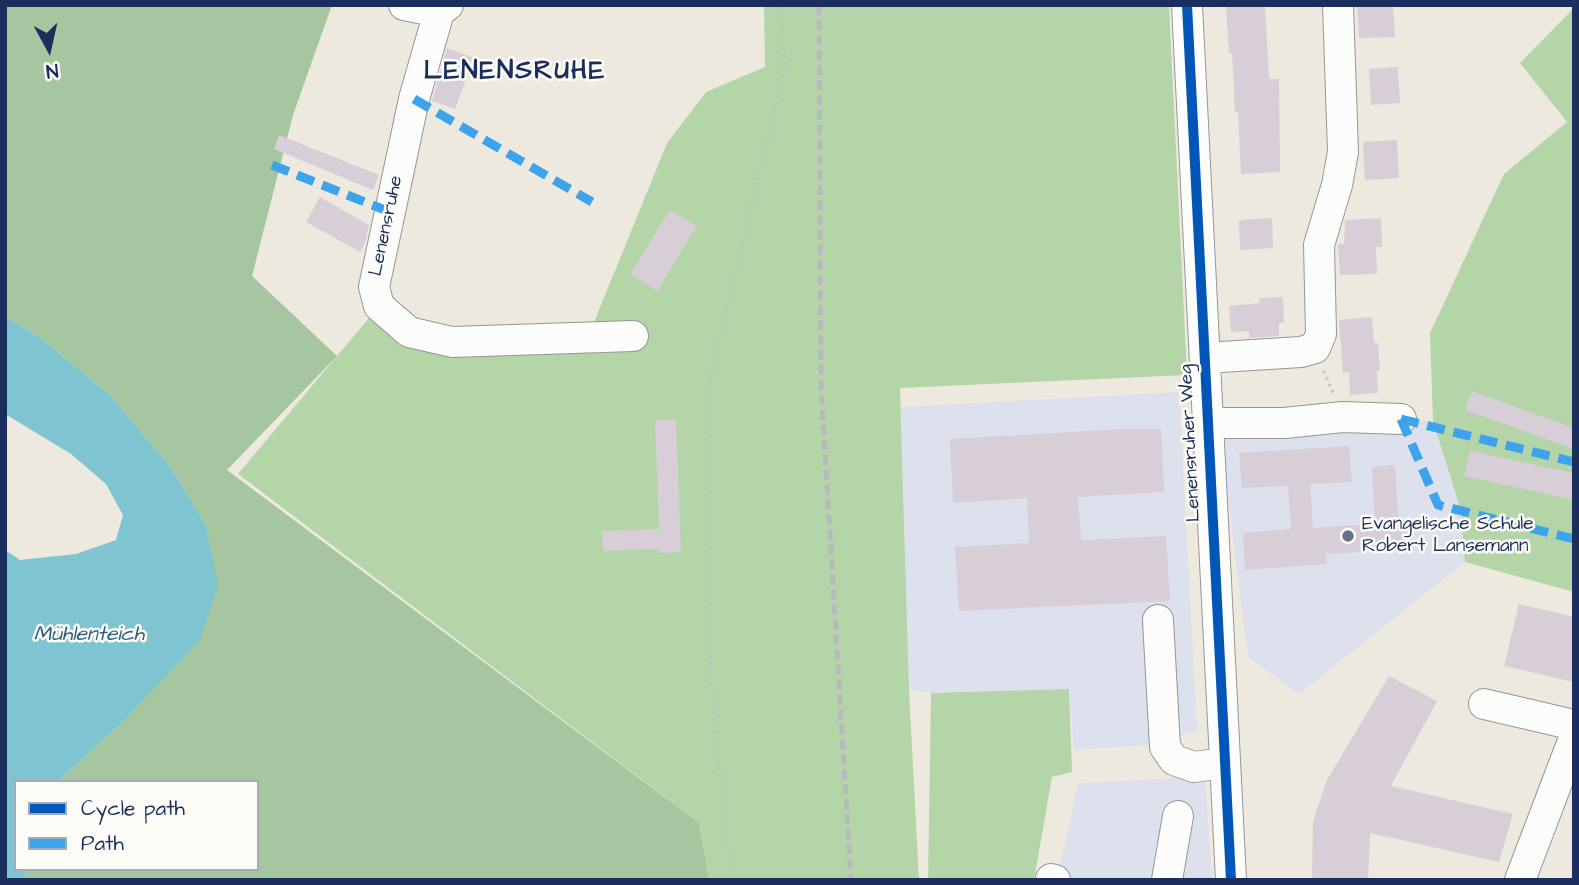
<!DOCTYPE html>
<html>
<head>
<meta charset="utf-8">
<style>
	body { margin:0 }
	#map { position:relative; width:1579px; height:885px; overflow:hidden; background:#eee9de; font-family:"Architects Daughter",sans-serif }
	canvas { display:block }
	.frame { position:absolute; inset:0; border:7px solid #1b2f5e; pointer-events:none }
	.legend { position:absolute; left:14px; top:780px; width:245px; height:91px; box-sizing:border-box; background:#fdfcf7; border:2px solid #a3aaba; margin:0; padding:9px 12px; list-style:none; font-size:21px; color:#1b2f5e }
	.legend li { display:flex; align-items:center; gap:14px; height:35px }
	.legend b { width:35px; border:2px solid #a3aaba }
	.north { position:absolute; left:14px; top:14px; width:70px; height:70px; -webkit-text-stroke:5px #fdfcf7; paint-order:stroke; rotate:172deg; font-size:19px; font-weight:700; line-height:28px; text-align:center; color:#1b2f5e }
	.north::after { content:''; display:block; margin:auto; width:24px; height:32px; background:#1b2f5e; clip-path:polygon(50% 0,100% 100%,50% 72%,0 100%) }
</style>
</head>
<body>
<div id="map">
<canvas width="1579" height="885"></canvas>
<div class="frame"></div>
<ul class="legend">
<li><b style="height:9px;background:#0057b8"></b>Cycle path</li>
<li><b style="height:9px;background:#3da3ed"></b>Path</li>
</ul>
<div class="north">N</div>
</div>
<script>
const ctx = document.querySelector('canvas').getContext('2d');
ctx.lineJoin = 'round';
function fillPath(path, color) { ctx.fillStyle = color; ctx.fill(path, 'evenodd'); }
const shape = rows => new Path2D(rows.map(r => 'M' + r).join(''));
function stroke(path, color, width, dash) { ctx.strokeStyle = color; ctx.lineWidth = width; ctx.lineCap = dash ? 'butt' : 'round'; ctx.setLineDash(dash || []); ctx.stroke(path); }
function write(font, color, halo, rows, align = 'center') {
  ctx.font = font + ' "Architects Daughter",sans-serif'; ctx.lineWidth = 5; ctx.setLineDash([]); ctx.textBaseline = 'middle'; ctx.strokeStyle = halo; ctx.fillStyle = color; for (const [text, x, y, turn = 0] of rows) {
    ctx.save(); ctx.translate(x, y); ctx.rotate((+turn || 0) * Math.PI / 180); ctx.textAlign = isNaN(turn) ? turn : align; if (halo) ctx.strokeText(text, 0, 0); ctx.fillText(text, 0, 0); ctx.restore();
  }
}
fillPath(shape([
	[1179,392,1197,731,1150,745,1074,750,1069,689,931,693,909,690,901,407],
	[1218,418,1401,419,1433,421,1461,511,1465,562,1299,694,1248,657],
	[1205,777,1212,880,1057,880,1078,783]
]), '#dde1ed');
fillPath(shape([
	[764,5,1169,5,1187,375,900,388,909,690,919,880,709,880,699,823,238,474,379,306,409,332,588,337,667,143,706,92,765,67],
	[1574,8,1574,592,1465,562,1461,511,1433,421,1430,333,1504,174,1567,122,1520,63],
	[1069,689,1072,772,1052,777,1034,880,928,880,931,693]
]), '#b4d5a8');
fillPath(shape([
	[5,5,332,5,293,115,252,276,337,356,227,470,699,823,709,880,25,880,26,869,257,869,257,782,57,782,118,726,205,523,169,465,111,396,41,338,5,316]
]), '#a6c69f');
fillPath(shape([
	[5,316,41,338,111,396,169,465,205,523,218,585,200,640,118,726,57,782,16,782,16,869,26,869,25,880,5,880,5,550,20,560,76,554,116,540,123,515,106,484,71,454,5,414]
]), '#7ec5d1');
fillPath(shape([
	[1226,5,1265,5,1269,79,1279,79,1280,172,1241,174,1238,112,1235,112,1232,53,1229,54],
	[1357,5,1393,5,1395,37,1359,38],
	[447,48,474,58,455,109,432,101],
	[1396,67,1398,67,1400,103,1371,105,1369,69],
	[279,135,379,175,373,190,274,149],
	[1397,140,1399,178,1365,180,1363,142],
	[320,197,369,225,365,243,360,252,306,222],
	[670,210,697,226,657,291,630,274],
	[1272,218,1273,248,1240,250,1239,220],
	[1381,218,1382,247,1376,247,1377,274,1340,275,1338,244,1344,244,1345,220],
	[1283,297,1284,323,1279,323,1279,336,1249,338,1249,331,1231,332,1229,306,1260,303,1259,298],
	[1372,317,1374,343,1378,343,1380,370,1377,371,1378,393,1350,395,1349,372,1343,373,1339,320],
	[1472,391,1574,428,1574,449,1465,410],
	[655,420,676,420,681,552,660,553,660,549,603,551,602,531,659,529],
	[1124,429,1161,429,1164,492,1078,497,1081,540,1166,536,1170,601,959,611,955,547,1029,543,1027,498,953,503,950,439],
	[1349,446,1352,482,1310,484,1313,528,1375,524,1372,467,1395,465,1399,523,1412,522,1414,549,1326,554,1327,564,1245,570,1243,533,1291,529,1288,486,1242,488,1239,453],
	[1470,451,1574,473,1574,500,1464,476],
	[1519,604,1574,617,1574,682,1504,666],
	[1389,676,1437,701,1391,786,1513,814,1499,862,1370,833,1368,880,1312,880,1313,821,1327,780]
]), '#d7ced7');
const minor = shape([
	[404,5,439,12],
	[448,5,439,12,414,99,374,287,379,306,409,332,452,342,633,336],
	[1187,5,1231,880],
	[1205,358,1301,352,1315,348,1321,334,1319,245,1337,185,1343,152,1338,5],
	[1208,423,1284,423,1343,417,1401,419],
	[1158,620,1165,747,1174,760,1194,767,1225,763],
	[1484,704,1574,725],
	[1051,879,1055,880],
	[1167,880,1178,816],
	[1520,880,1574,738]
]);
stroke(minor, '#959698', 32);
stroke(shape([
	[1324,371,1333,393],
	[732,880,722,798,707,635,707,407,711,374,784,72,782,5]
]), '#c0c1c4', 3.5, [2, 5]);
stroke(minor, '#fcfcfa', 30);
stroke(shape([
	[819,5,821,386,851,880]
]), '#b7b9bc', 5, [10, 5]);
stroke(shape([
	[414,99,592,202],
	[272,165,390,212],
	[1401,419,1438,505,1574,539],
	[1401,419,1574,462]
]), '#3da3ed', 9, [18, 9]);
stroke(shape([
	[1187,5,1231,880]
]), '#0057b8', 10);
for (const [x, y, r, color] of [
	[1348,536,7,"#65708b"]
]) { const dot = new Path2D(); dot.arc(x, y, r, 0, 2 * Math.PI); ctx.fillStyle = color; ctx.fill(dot); stroke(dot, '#fdfcf7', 2.5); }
write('19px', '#1b2f5e', '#fdfcf7', [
	["Lenensruhe",387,226,-78],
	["Lenensruher Weg",1191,443,-93]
]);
write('19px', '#1b2f5e', '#fdfcf7', [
	["Evangelische Schule",1362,525],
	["Robert Lansemann",1362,547]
], 'left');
write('italic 21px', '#2d5e84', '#fdfcf7', [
	["Mühlenteich",89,636]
]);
ctx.letterSpacing = '2px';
write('bold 26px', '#1b2f5e', '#fdfcf7', [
	["LENENSRUHE",515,73]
]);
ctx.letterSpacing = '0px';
</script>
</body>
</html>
